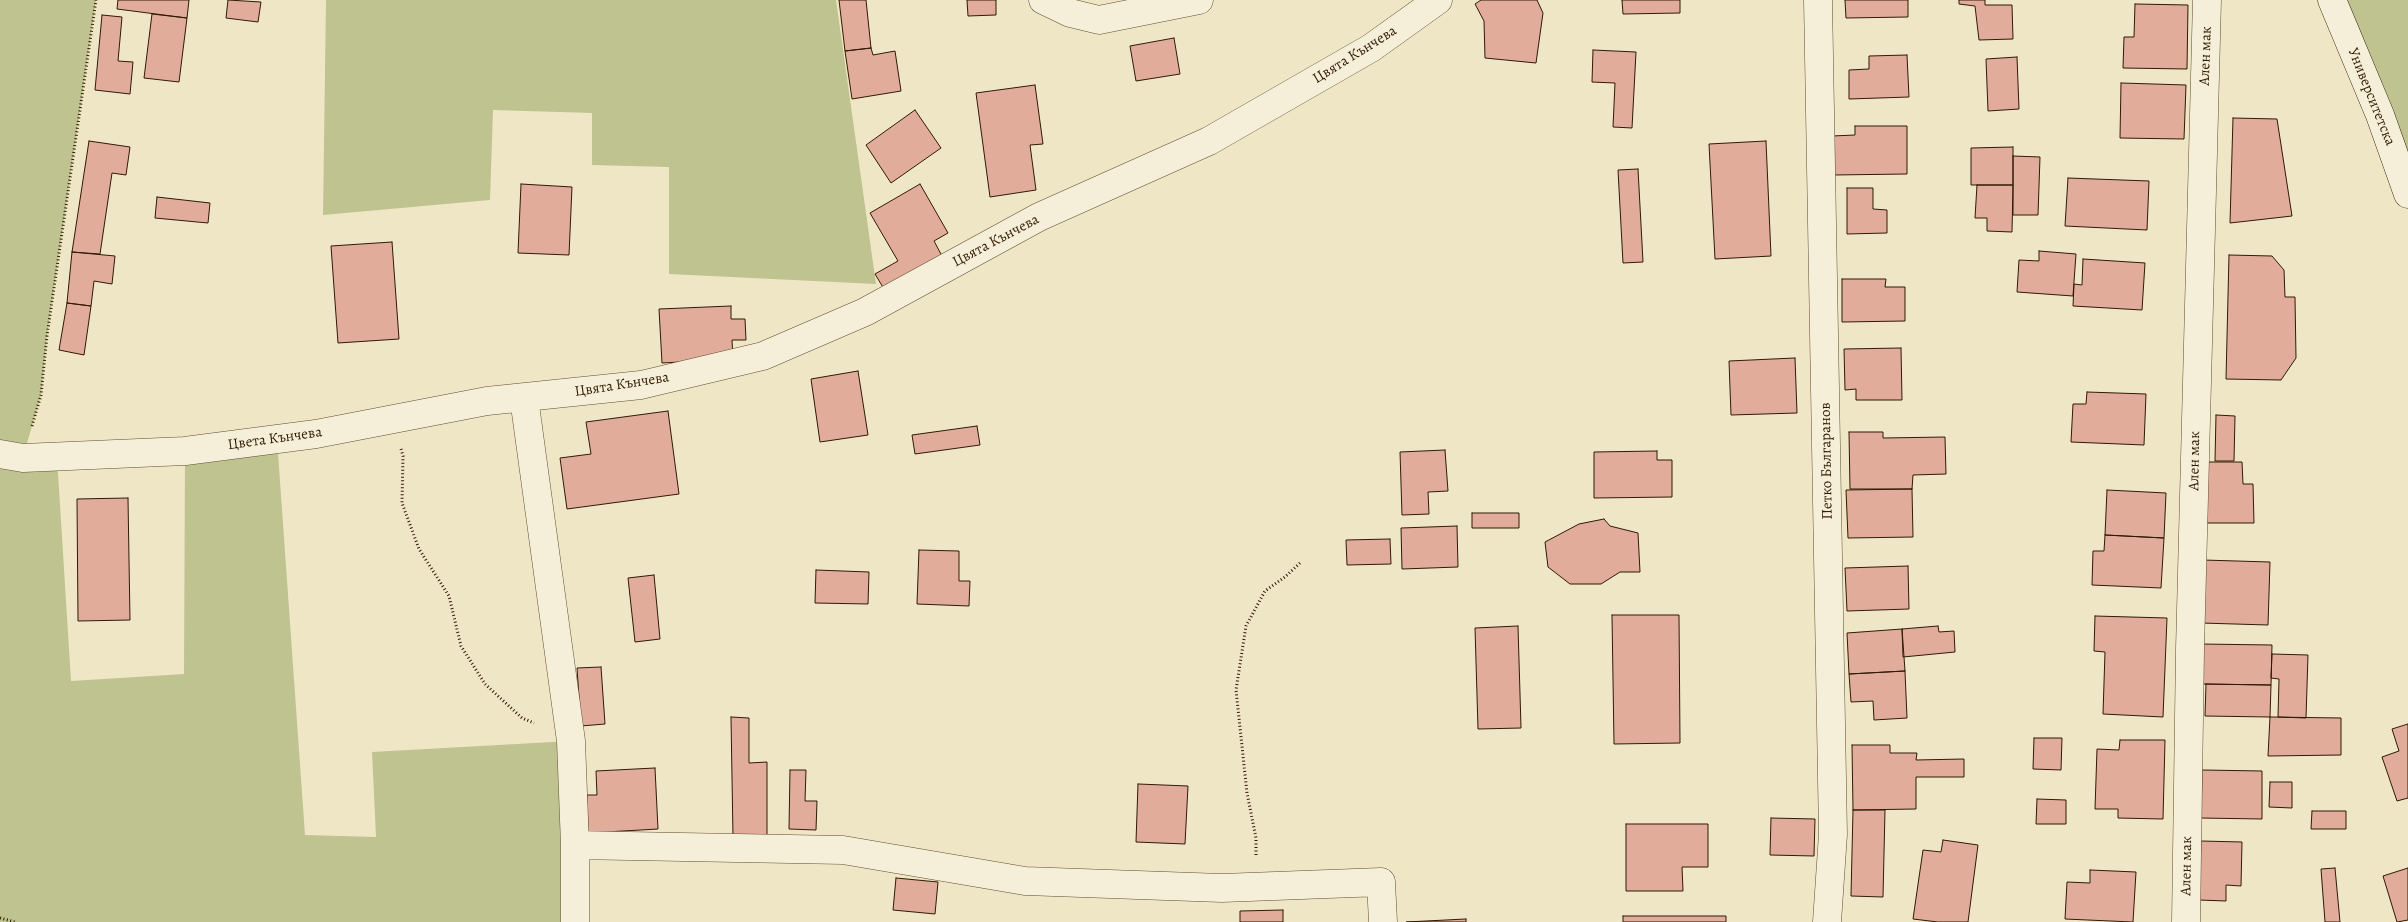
<!DOCTYPE html>
<html>
<head>
<meta charset="utf-8">
<style>
	body { margin:0 }
	canvas { display:block; background:#efe6c5 }
</style>
</head>
<body>
<canvas width="2408" height="922"></canvas>
<script>
const ctx = document.querySelector('canvas').getContext('2d');
ctx.lineJoin = 'round';
function fillPath(path, color) { ctx.fillStyle = color; ctx.fill(path, 'evenodd'); }
const shape = rows => new Path2D(rows.map(r => 'M' + r).join(''));
function stroke(path, color, width, dash) { ctx.strokeStyle = color; ctx.lineWidth = width; ctx.lineCap = dash ? 'butt' : 'round'; ctx.setLineDash(dash || []); ctx.stroke(path); }
function write(font, color, halo, rows, align = 'center') {
  ctx.font = font + ' Alegreya,serif'; ctx.lineWidth = 4.5; ctx.setLineDash([]); ctx.textBaseline = 'middle'; ctx.strokeStyle = halo; ctx.fillStyle = color; for (const [text, x, y, turn = 0] of rows) {
    ctx.save(); ctx.translate(x, y); ctx.rotate((+turn || 0) * Math.PI / 180); ctx.textAlign = isNaN(turn) ? turn : align; if (halo) ctx.strokeText(text, 0, 0); ctx.fillText(text, 0, 0); ctx.restore();
  }
}
fillPath(shape([
	[0,0,96,0,47,336,41,395,23,457,57,457,71,681,184,674,185,451,277,439,305,835,376,837,372,752,571,741,572,922,0,922],
	[326,0,836,0,876,284,669,274,669,167,592,165,592,113,493,110,490,200,323,215],
	[2332,0,2408,0,2408,194]
]), '#bfc390');
const building = shape([
	[118,0,189,0,187,18,117,9,118,0],
	[228,0,261,2,258,22,226,18,228,0],
	[839,0,866,0,871,48,845,51,839,0],
	[967,0,996,0,996,15,968,16,967,0],
	[1481,0,1537,0,1543,13,1536,63,1485,58,1484,21,1475,4,1481,0],
	[1622,0,1680,0,1680,13,1623,14,1622,0],
	[1845,0,1908,0,1908,17,1846,18,1845,0],
	[1959,0,1985,0,1985,5,2012,5,2013,39,1979,40,1975,6,1959,4,1959,0],
	[2135,4,2188,5,2187,69,2123,68,2124,37,2134,37,2135,4],
	[152,14,187,18,179,82,144,78,152,14],
	[102,15,122,17,118,61,133,62,130,94,95,90,102,15],
	[1174,38,1180,74,1136,81,1130,46,1174,38],
	[871,48,873,55,895,51,901,91,852,99,845,51,871,48],
	[1593,50,1636,52,1632,128,1613,127,1615,83,1592,82,1593,50],
	[1907,55,1909,97,1849,99,1849,70,1869,69,1869,56,1907,55],
	[2017,57,2019,109,1988,111,1986,59,2017,57],
	[2121,83,2186,85,2184,139,2120,138,2121,83],
	[1035,85,1043,144,1030,145,1036,190,990,197,976,93,1035,85],
	[915,110,941,148,891,183,866,145,915,110],
	[2233,118,2277,119,2292,216,2230,223,2233,118],
	[1855,126,1907,126,1907,174,1833,175,1832,136,1855,135,1855,126],
	[89,141,130,147,126,175,112,173,100,254,72,252,89,141],
	[1766,141,1771,256,1715,259,1709,144,1766,141],
	[2013,147,2013,185,1971,185,1971,148,2013,147],
	[2013,156,2040,157,2038,215,2013,215,2013,156],
	[1638,169,1643,262,1623,263,1618,170,1638,169],
	[2068,178,2149,181,2147,230,2065,226,2068,178],
	[521,184,572,187,569,255,518,253,521,184],
	[920,184,948,233,934,241,942,256,884,289,875,274,898,261,870,213,920,184],
	[1977,185,2013,185,2012,232,1987,231,1987,218,1975,218,1977,185],
	[1847,188,1873,188,1873,209,1887,210,1887,233,1847,234,1847,188],
	[157,197,210,203,208,223,155,218,157,197],
	[392,242,399,339,338,343,331,246,392,242],
	[2039,251,2076,254,2073,296,2017,292,2019,260,2039,261,2039,251],
	[72,252,115,256,112,284,94,281,91,306,67,303,72,252],
	[2229,255,2272,256,2284,270,2285,297,2295,297,2296,358,2281,380,2226,379,2229,255],
	[2083,259,2145,263,2142,310,2073,306,2074,284,2082,285,2083,259],
	[1842,279,1886,279,1885,287,1905,287,1905,321,1842,322,1842,279],
	[67,303,91,306,84,355,59,350,67,303],
	[731,306,731,319,745,319,746,340,732,340,733,359,662,363,659,309,731,306],
	[1901,348,1902,400,1856,400,1856,389,1845,390,1844,349,1901,348],
	[1795,358,1797,413,1731,415,1729,361,1795,358],
	[858,371,868,435,820,442,811,379,858,371],
	[2087,392,2146,394,2144,445,2071,442,2073,404,2086,404,2087,392],
	[668,411,679,494,567,509,560,458,591,454,586,422,668,411],
	[2216,415,2235,416,2234,461,2215,461,2216,415],
	[977,426,980,445,915,454,912,435,977,426],
	[1849,432,1883,432,1883,438,1945,437,1946,474,1913,475,1912,489,1850,489,1849,432],
	[1445,450,1448,491,1428,492,1429,514,1402,515,1400,452,1445,450],
	[1657,451,1657,460,1672,460,1672,497,1594,498,1594,452,1657,451],
	[2207,462,2242,462,2243,484,2253,484,2254,523,2207,523,2207,462],
	[1912,489,1913,537,1848,538,1846,490,1912,489],
	[2107,490,2166,493,2164,538,2105,535,2107,490],
	[128,498,130,620,78,621,77,499,128,498],
	[1472,513,1519,513,1519,528,1472,528,1472,513],
	[1604,519,1610,526,1638,533,1640,572,1620,572,1601,584,1570,584,1548,567,1545,542,1579,524,1604,519],
	[1457,526,1458,567,1402,569,1401,528,1457,526],
	[2105,535,2164,538,2161,588,2092,585,2093,551,2104,551,2105,535],
	[1390,539,1391,564,1347,565,1346,540,1390,539],
	[919,550,959,551,959,581,970,581,969,606,917,604,919,550],
	[2203,560,2270,562,2268,625,2201,623,2203,560],
	[1908,566,1909,609,1847,611,1845,568,1908,566],
	[816,570,869,572,868,604,815,603,816,570],
	[654,575,660,639,635,642,628,578,654,575],
	[1612,615,1679,615,1680,743,1614,744,1612,615],
	[2095,616,2167,618,2163,717,2103,714,2105,652,2094,651,2095,616],
	[1518,626,1521,728,1478,729,1475,628,1518,626],
	[1938,626,1939,632,1954,631,1955,652,1903,657,1902,629,1938,626],
	[1902,629,1905,671,1849,674,1847,633,1902,629],
	[2200,644,2272,645,2271,685,2199,684,2200,644],
	[2272,654,2308,655,2306,718,2278,717,2279,679,2271,678,2272,654],
	[601,667,605,724,581,726,577,668,601,667],
	[1905,671,1907,718,1874,720,1873,701,1851,702,1849,674,1905,671],
	[2206,684,2271,685,2270,717,2205,716,2206,684],
	[731,717,749,718,749,763,767,762,767,837,733,837,731,717],
	[2270,717,2341,718,2341,755,2268,756,2270,717],
	[2408,724,2408,798,2397,801,2382,757,2399,751,2392,729,2408,724],
	[2034,738,2062,738,2061,770,2033,769,2034,738],
	[2120,740,2165,740,2163,819,2118,818,2118,809,2095,809,2097,749,2119,750,2120,740],
	[1852,745,1890,745,1890,753,1917,753,1916,760,1964,759,1964,777,1916,777,1916,809,1853,810,1852,745],
	[655,768,658,829,588,833,587,795,597,795,596,771,655,768],
	[790,770,806,770,805,801,817,801,816,830,789,829,790,770],
	[2202,770,2262,771,2262,819,2201,818,2202,770],
	[2270,782,2292,782,2292,808,2269,807,2270,782],
	[1138,784,1188,786,1185,844,1136,842,1138,784],
	[2037,799,2066,800,2066,824,2036,824,2037,799],
	[1853,810,1885,810,1883,897,1851,896,1853,810],
	[2312,811,2346,811,2346,829,2311,829,2312,811],
	[1771,818,1815,819,1814,856,1770,855,1771,818],
	[1626,824,1708,824,1708,867,1682,867,1683,891,1626,891,1626,824],
	[1943,840,1978,845,1968,922,1938,922,1913,919,1923,850,1941,852,1943,840],
	[2201,841,2242,842,2241,886,2226,885,2226,901,2199,900,2201,841],
	[2335,868,2340,922,2325,922,2321,869,2335,868],
	[2408,868,2408,920,2397,922,2383,876,2408,868],
	[2090,870,2136,872,2133,922,2065,919,2067,882,2090,883,2090,870],
	[896,878,938,882,935,914,893,910,896,878],
	[1283,910,1283,922,1240,922,1240,911,1283,910],
	[1623,916,1726,916,1726,922,1623,922,1623,916],
	[1466,919,1466,922,1406,922,1466,919]
]);
fillPath(building, '#e1ad9a');
stroke(building, '#301a00', 1);
const street = shape([
	[1043,0,1070,13,1099,20,1199,0],
	[1818,0,1833,834,1827,922],
	[524,398,571,741,575,845,575,922],
	[0,454,23,458,185,451,316,434,487,401,641,385,763,356,865,312,1039,217,1209,141,1371,48,1438,0],
	[575,845,843,850,1025,881,1222,888,1381,882,1383,922],
	[2186,922,2190,649,2207,0]
]);
const secondary = shape([
	[2332,0,2380,115,2408,194]
]);
stroke(street, '#604d31', 29);
stroke(secondary, '#301a00', 29);
stroke(shape([
	[32,426,41,395,47,336,96,0],
	[401,449,403,456,402,503,419,549,449,596,461,646,485,684,522,718,534,723],
	[1256,855,1256,838,1247,793,1236,690,1246,626,1265,591,1285,577,1301,562],
	[0,918,15,922]
]), '#301a00', 3, [1, 2.5]);
stroke(street, '#f5efd9', 28);
stroke(secondary, '#f5efd9', 28);
write('15px', '#301a00', '#f5efd9', [
	["Цвята Кънчева",1355,55,-32],
	["Ален мак",2206,56,-88],
	["Университетска",2371,97,68],
	["Цвята Кънчева",996,241,-28],
	["Цвята Кънчева",622,385,-9],
	["Цвета Кънчева",275,439,-8],
	["Петко Българанов",1827,461,-91],
	["Ален мак",2195,461,-89],
	["Ален мак",2187,866,-89]
]);
</script>
</body>
</html>
